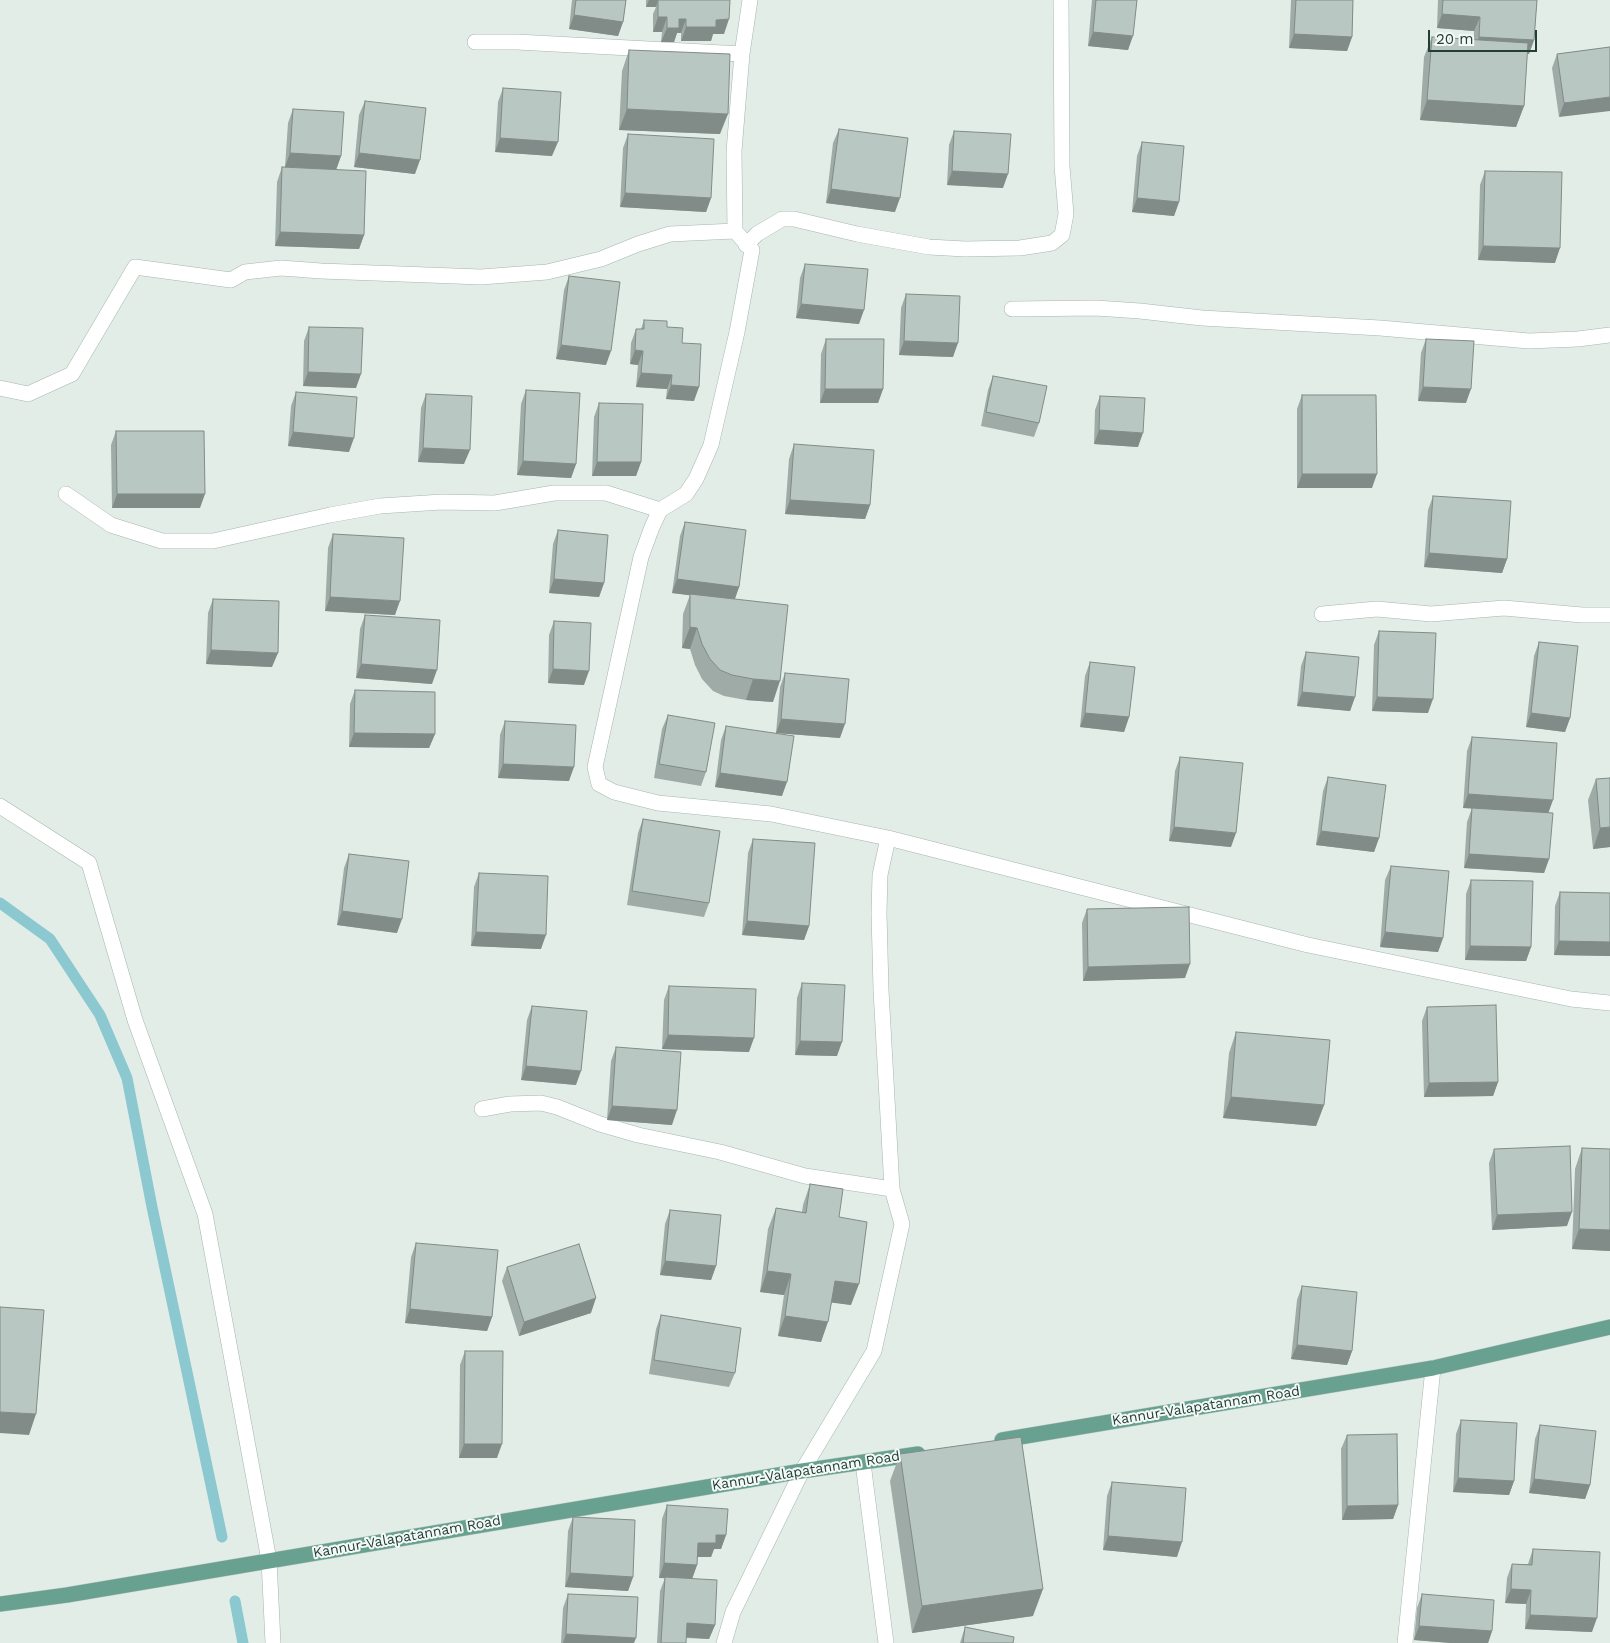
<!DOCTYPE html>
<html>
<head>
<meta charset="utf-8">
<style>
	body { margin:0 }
	#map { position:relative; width:1610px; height:1643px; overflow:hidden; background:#e3ede8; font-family:"Work Sans",sans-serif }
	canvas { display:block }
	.scale { position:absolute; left:1428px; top:30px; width:109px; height:22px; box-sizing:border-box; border:2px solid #233e35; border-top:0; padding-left:6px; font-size:15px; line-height:18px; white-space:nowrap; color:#233e35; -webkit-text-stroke:4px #f3f9f6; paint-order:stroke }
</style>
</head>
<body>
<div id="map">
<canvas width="1610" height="1643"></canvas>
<div class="scale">20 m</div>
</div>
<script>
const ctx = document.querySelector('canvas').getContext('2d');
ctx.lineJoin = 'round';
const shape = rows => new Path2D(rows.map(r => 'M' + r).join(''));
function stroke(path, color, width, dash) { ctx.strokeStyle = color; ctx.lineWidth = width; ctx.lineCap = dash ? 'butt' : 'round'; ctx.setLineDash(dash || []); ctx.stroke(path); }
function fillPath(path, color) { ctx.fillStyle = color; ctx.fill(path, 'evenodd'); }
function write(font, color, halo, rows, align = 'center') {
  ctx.font = font + ' "Work Sans",sans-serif'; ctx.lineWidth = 4; ctx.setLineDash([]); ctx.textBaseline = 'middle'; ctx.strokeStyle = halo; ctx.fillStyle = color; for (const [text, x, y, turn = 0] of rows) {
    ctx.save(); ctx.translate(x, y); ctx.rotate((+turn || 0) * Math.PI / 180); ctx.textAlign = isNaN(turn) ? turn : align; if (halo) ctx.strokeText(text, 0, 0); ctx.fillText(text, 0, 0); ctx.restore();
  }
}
stroke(shape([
	[0,903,50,939,100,1015,127,1078,152,1207,222,1537],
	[235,1601,243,1643]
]), '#8cc8d0', 11);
const minor = shape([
	[750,0,742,54,734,151,735,231,752,250,737,332,711,445,696,479,686,494,660,510,652,527,641,557,595,767,599,784,614,792,658,803,771,814,888,838,1308,945,1571,999,1610,1003],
	[475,42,517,42,742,54],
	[746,245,757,234,782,219,794,219,857,234,929,247,965,249,1020,248,1052,243,1062,235,1066,214,1062,166,1061,0],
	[1012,309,1096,308,1140,311,1202,318,1380,328,1529,341,1578,339,1610,335],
	[0,388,28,394,72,374,135,267,231,280,245,272,281,268,321,271,481,277,547,272,601,259,638,244,670,234,735,231],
	[66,494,111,525,162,541,213,541,330,515,380,506,442,502,495,503,554,493,606,493,660,510],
	[1322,614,1377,609,1431,614,1504,608,1582,615,1610,615],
	[0,806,89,863,135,1020,205,1214,269,1560,273,1643],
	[482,1109,510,1104,541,1103,557,1107,600,1124,638,1135,720,1152,805,1176,892,1189],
	[863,1463,886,1643],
	[724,1643,733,1612,802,1471,874,1351,902,1224,892,1189,881,990,879,913,880,875,888,838],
	[1405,1643,1433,1368]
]);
const major = shape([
	[1002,1440,1433,1368,1610,1327],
	[0,1604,67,1595,802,1471,918,1454]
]);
stroke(minor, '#a6b5af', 16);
stroke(major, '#c1c9c6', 16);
stroke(minor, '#fff', 15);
stroke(major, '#68a190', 15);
fillPath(shape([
	[572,0,626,0,623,22,618,36,569,29],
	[646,0,730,0,724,34,713,34,711,41,681,41,681,33,677,33,674,42,661,42,662,32,653,32,653,14,656,7,646,7],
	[1092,0,1137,0,1128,50,1088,46],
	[1291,0,1353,0,1352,37,1347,51,1289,48],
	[1438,0,1537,0,1534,40,1529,54,1527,54,1524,106,1516,127,1420,120,1424,57,1432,37,1474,40,1474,31,1437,28],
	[1610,47,1559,117,1552,68,1557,54],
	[629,50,720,134,619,130,622,71],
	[503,88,552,156,495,152,498,102],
	[365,101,415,174,354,167,359,115],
	[293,109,341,156,336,170,364,235,359,249,275,246,277,182,282,167,310,169,285,167,288,123],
	[839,129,895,212,826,203,833,143],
	[954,131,1003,188,947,185,949,145],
	[628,134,711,198,706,212,620,207,623,148],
	[1142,142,1179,202,1174,216,1132,212,1137,156],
	[1485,171,1555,263,1478,260,1480,185],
	[805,264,859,324,796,318,800,278],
	[569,276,606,365,556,359,564,290],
	[906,294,953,357,899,355,901,308],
	[644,320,667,327,682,343,694,401,666,399,667,389,636,387,638,365,630,364,631,343,636,329,641,329],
	[309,327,356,388,303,386,304,341],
	[826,339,883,389,878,403,820,403,821,354],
	[1426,339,1466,403,1418,401,1421,353],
	[993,376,1039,423,1034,437,981,426,988,390],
	[526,390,576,464,571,478,517,475,521,404],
	[296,392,349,452,288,446,291,406],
	[426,394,464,464,418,462,421,408],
	[1302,395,1372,488,1297,488,1297,409],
	[1100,396,1138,447,1094,444,1095,410],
	[599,403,641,462,636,476,592,476,594,417],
	[116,431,200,508,112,508,111,445],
	[794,444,870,505,865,519,785,514,789,459],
	[1433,496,1507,559,1502,573,1424,567,1428,510],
	[685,522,739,587,735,599,773,702,746,700,724,696,713,691,702,679,695,665,690,649,682,648,683,614,690,595,672,593,680,536],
	[558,530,604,583,599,597,549,593,553,544],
	[333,534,395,615,325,611,328,548],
	[213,599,272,667,206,664,208,613],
	[365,615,432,684,356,678,360,629],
	[554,621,584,685,548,683,549,635],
	[1379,631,1428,713,1372,711,1374,645],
	[1539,642,1570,718,1565,732,1526,727,1534,656],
	[1306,652,1355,697,1350,711,1297,706,1301,666],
	[1090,662,1129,717,1124,732,1080,727,1085,676],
	[785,673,840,738,776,733,780,687],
	[355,690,435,734,429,748,349,747,350,704],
	[668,715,706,772,701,786,654,778,662,729],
	[505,721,569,781,498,778,500,735],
	[726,726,782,796,715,787,721,740],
	[1472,737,1548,813,1549,859,1544,873,1464,868,1467,822,1472,808,1463,808,1467,751],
	[1180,757,1231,847,1169,841,1175,771],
	[1328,777,1379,838,1374,852,1316,845,1323,791],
	[1596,779,1610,847,1593,849,1588,800],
	[643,819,709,903,704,917,627,905,638,833],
	[753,839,809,926,804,940,742,935,748,853],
	[349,854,397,933,337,925,344,868],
	[1391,866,1443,938,1438,952,1380,947,1385,880],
	[479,873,541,949,471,946,474,887],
	[1471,880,1531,947,1526,961,1465,960,1466,894],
	[1560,892,1610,893,1610,956,1554,955,1555,906],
	[1087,909,1185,978,1083,981,1082,923],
	[802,983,837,1056,795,1055,797,998],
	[669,986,749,1052,662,1049,664,1000],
	[532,1006,576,1085,521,1080,527,1020],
	[1427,1007,1498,1082,1493,1096,1424,1097,1422,1021],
	[1236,1032,1324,1105,1316,1126,1223,1118,1229,1053],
	[616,1047,672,1125,607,1120,611,1061],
	[1582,1148,1610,1149,1610,1251,1572,1249,1575,1169],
	[1494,1149,1567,1226,1492,1230,1489,1163],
	[810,1184,839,1217,851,1305,832,1302,821,1342,778,1336,784,1295,760,1292,768,1229,776,1208,802,1212,803,1205],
	[670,1210,716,1266,711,1280,660,1275,665,1224],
	[416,1243,492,1317,487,1331,405,1323,411,1257],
	[507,1267,591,1313,519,1336,502,1281],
	[1302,1286,1352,1351,1347,1365,1291,1359,1297,1300],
	[661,1315,735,1373,729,1387,649,1374,656,1329],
	[465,1351,497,1458,459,1458,460,1365],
	[1461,1420,1514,1481,1509,1495,1453,1492,1456,1434],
	[1540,1425,1590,1485,1585,1499,1529,1493,1535,1439],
	[1347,1435,1398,1505,1393,1519,1342,1520,1341,1449],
	[900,1454,1033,1616,912,1633,890,1481],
	[1112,1482,1177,1557,1103,1550,1107,1496],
	[667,1505,726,1535,721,1549,714,1549,711,1557,697,1557,697,1565,692,1579,715,1625,709,1639,686,1638,686,1643,657,1643,660,1591,665,1578,659,1578,662,1519],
	[573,1517,633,1577,628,1591,565,1587,568,1531],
	[1533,1549,1592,1632,1525,1629,1526,1604,1505,1603,1507,1578,1512,1564,1528,1564],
	[568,1594,634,1643,561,1643,563,1608],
	[1422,1594,1492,1631,1488,1643,1451,1643,1414,1640,1417,1608],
	[965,1627,1013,1643,960,1643]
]), '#9eaba6');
fillPath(shape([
	[649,0,658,0,656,7,646,7],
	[1442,14,1480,17,1474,31,1437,28],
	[574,15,623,22,618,36,569,29],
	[658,17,667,17,662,32,653,32],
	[679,19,686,19,681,33,677,33,674,42,661,42,667,28],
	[729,19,724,34,713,34,711,41,681,41,686,27,716,20],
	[1093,32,1133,36,1128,50,1088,46],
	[1294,34,1352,37,1347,51,1289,48],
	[1479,37,1534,40,1529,54,1474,51],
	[1610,97,1610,111,1559,117,1564,103],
	[1427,100,1524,106,1516,127,1420,120],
	[627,109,728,114,720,134,619,130],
	[500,138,558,142,552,156,495,152],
	[290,153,341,156,336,170,285,167],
	[359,153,420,160,415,174,354,167],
	[952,171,1008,174,1003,188,947,185],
	[831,189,900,198,895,212,826,203],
	[625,193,711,198,706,212,620,207],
	[1137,198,1179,202,1174,216,1132,212],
	[280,232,364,235,359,249,275,246],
	[1483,246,1560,248,1555,263,1478,260],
	[801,304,864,310,859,324,796,318],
	[904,341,958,343,953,357,899,355],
	[561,345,611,351,606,365,556,359],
	[635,350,643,351,638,365,630,364],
	[308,372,361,374,356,388,303,386],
	[641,373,672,375,667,389,636,387],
	[671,385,699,387,694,401,666,399],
	[1423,387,1471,389,1466,403,1418,401],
	[825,389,883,389,878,403,820,403],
	[1099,430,1143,433,1138,447,1094,444],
	[293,432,354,438,349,452,288,446],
	[423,448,470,450,464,464,418,462],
	[523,461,576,464,571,478,517,475],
	[597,462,641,462,636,476,592,476],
	[1302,474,1377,474,1372,488,1297,488],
	[117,494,205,494,200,508,112,508],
	[790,500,870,505,865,519,785,514],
	[1429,553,1507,559,1502,573,1424,567],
	[554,579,604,583,599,597,549,593],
	[677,579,739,587,734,601,672,593],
	[330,597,400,601,395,615,325,611],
	[690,627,697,628,690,649,682,648],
	[211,650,278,653,272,667,206,664],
	[361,664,437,670,432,684,356,678],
	[553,669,589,671,584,685,548,683],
	[753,679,780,681,773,702,746,700],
	[1302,692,1355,697,1350,711,1297,706],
	[1377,697,1433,699,1428,713,1372,711],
	[1085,713,1129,717,1124,732,1080,727],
	[1531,713,1570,718,1565,732,1526,727],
	[781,719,845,724,840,738,776,733],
	[354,733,435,734,429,748,349,747],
	[503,764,574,767,569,781,498,778],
	[720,773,787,782,782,796,715,787],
	[1468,794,1553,800,1548,814,1463,808],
	[1174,827,1236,833,1231,847,1169,841],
	[1610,827,1610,847,1593,849,1600,828],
	[1321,831,1379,838,1374,852,1316,845],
	[1469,854,1549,859,1544,873,1464,868],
	[342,911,402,919,397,933,337,925],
	[747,921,809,926,804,940,742,935],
	[476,932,546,935,541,949,471,946],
	[1385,932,1443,938,1438,952,1380,947],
	[1559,941,1610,942,1610,956,1554,955],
	[1470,946,1531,947,1526,961,1465,960],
	[1190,964,1185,978,1083,981,1088,967],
	[668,1035,754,1038,749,1052,662,1049],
	[800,1041,842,1042,837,1056,795,1055],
	[526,1066,581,1071,576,1085,521,1080],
	[1498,1082,1493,1096,1424,1097,1429,1083],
	[1231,1097,1324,1105,1316,1126,1223,1118],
	[612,1106,677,1110,672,1125,607,1120],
	[1572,1212,1567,1226,1492,1230,1497,1215],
	[1579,1229,1610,1230,1610,1251,1572,1249],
	[665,1261,716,1266,711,1280,660,1275],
	[767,1271,791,1274,784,1295,760,1292],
	[835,1281,859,1284,851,1305,827,1302],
	[596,1298,591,1313,519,1336,524,1322],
	[410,1309,492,1317,487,1331,405,1323],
	[785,1316,828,1322,821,1342,778,1336],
	[1297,1345,1352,1351,1347,1365,1291,1359],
	[0,1412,36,1414,29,1435,0,1433],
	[464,1444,502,1444,497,1458,459,1458],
	[1458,1478,1514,1481,1509,1495,1453,1492],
	[1534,1479,1590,1485,1585,1499,1529,1493],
	[1398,1505,1393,1519,1342,1520,1347,1506],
	[716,1535,726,1535,721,1549,714,1549,711,1557,693,1557,698,1543],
	[1108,1536,1182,1542,1177,1557,1103,1550],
	[664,1563,697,1565,692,1579,659,1578],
	[570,1573,633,1577,628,1591,565,1587],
	[1043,1589,1033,1616,912,1633,922,1606],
	[1511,1589,1531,1590,1526,1604,1505,1603],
	[1530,1615,1597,1618,1592,1632,1525,1629],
	[687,1623,715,1625,709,1639,682,1637],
	[1419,1626,1492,1631,1488,1643,1451,1643,1414,1640],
	[566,1634,636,1638,634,1643,563,1643]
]), '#818b87');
const building = shape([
	[576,0,626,0,623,22,574,15,576,0],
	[658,0,730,0,729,19,716,20,716,27,686,27,686,19,679,19,679,28,667,28,667,17,658,17,658,0],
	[1096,0,1137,0,1133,36,1093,32,1096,0],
	[1296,0,1353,0,1352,37,1294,34,1296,0],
	[1443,0,1537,0,1534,40,1479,37,1480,17,1442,14,1443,0],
	[1432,37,1528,43,1524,106,1427,100,1432,37],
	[1610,47,1610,97,1564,103,1557,54,1610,47],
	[629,50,730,54,728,114,627,109,629,50],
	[503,88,561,92,558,142,500,138,503,88],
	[365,101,426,108,420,160,359,153,365,101],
	[293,109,344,112,341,156,290,153,293,109],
	[839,129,908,138,900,198,831,189,839,129],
	[954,131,1011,134,1008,174,952,171,954,131],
	[628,134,714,139,711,198,625,193,628,134],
	[1142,142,1184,146,1179,202,1137,198,1142,142],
	[282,167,366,171,364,235,280,232,282,167],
	[1485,171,1562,172,1560,248,1483,246,1485,171],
	[805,264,868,269,864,310,801,304,805,264],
	[569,276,620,282,611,351,561,345,569,276],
	[906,294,960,296,958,343,904,341,906,294],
	[644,320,667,321,667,327,683,328,682,343,701,344,699,387,671,385,672,375,641,373,643,351,635,350,636,329,644,329,644,320],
	[309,327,363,328,361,374,308,372,309,327],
	[826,339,884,339,883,389,825,389,826,339],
	[1426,339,1474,341,1471,389,1423,387,1426,339],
	[993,376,1047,386,1039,423,986,412,993,376],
	[526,390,580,393,576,464,523,461,526,390],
	[296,392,357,397,354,438,293,432,296,392],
	[426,394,472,396,470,450,423,448,426,394],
	[1302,395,1376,395,1377,474,1302,474,1302,395],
	[1100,396,1145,398,1143,433,1099,430,1100,396],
	[599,403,643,404,641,462,597,462,599,403],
	[116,431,204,431,205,494,117,494,116,431],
	[794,444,874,450,870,505,790,500,794,444],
	[1433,496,1511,501,1507,559,1429,553,1433,496],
	[685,522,746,530,739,587,677,579,685,522],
	[558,530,608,535,604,583,554,579,558,530],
	[333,534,404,538,400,601,330,597,333,534],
	[690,594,788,605,780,681,753,679,732,675,720,670,710,659,702,644,697,628,690,627,690,594],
	[213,599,279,601,278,653,211,650,213,599],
	[365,615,440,620,437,670,361,664,365,615],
	[554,621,591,623,589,671,553,669,554,621],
	[1379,631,1436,633,1433,699,1377,697,1379,631],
	[1539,642,1578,646,1570,718,1531,713,1539,642],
	[1306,652,1359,657,1355,697,1302,692,1306,652],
	[1090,662,1135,667,1129,717,1085,713,1090,662],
	[785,673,849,679,845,724,781,719,785,673],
	[355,690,435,692,435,734,354,733,355,690],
	[668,715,715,723,706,772,659,764,668,715],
	[505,721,576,725,574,767,503,764,505,721],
	[726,726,794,736,787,782,720,773,726,726],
	[1472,737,1557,743,1553,800,1468,794,1472,737],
	[1180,757,1243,763,1236,833,1174,827,1180,757],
	[1328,777,1386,785,1379,838,1321,831,1328,777],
	[1610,778,1610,827,1600,828,1596,779,1610,778],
	[1472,808,1553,813,1549,859,1469,854,1472,808],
	[643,819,720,831,709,903,632,891,643,819],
	[753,839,815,843,809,926,747,921,753,839],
	[349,854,409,861,402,919,342,911,349,854],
	[1391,866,1449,871,1443,938,1385,932,1391,866],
	[479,873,548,876,546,935,476,932,479,873],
	[1471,880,1533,881,1531,947,1470,946,1471,880],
	[1560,892,1610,893,1610,942,1559,941,1560,892],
	[1189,907,1190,964,1088,967,1087,909,1189,907],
	[802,983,845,985,842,1042,800,1041,802,983],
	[669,986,756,989,754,1038,668,1035,669,986],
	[1496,1005,1498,1082,1429,1083,1427,1007,1496,1005],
	[532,1006,587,1011,581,1071,526,1066,532,1006],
	[1236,1032,1330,1040,1324,1105,1231,1097,1236,1032],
	[616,1047,681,1052,677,1110,612,1106,616,1047],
	[1570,1146,1572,1212,1497,1215,1494,1149,1570,1146],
	[1582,1148,1610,1149,1610,1230,1579,1229,1582,1148],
	[810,1184,843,1189,839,1217,867,1222,859,1284,835,1281,828,1322,785,1316,791,1274,767,1271,776,1208,806,1213,810,1184],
	[670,1210,721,1215,716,1266,665,1261,670,1210],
	[416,1243,498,1250,492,1317,410,1309,416,1243],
	[579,1244,596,1298,524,1322,507,1267,579,1244],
	[1302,1286,1357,1292,1352,1351,1297,1345,1302,1286],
	[0,1307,44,1310,36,1414,0,1412,0,1307],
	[661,1315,741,1328,735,1373,654,1360,661,1315],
	[465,1351,503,1351,502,1444,464,1444,465,1351],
	[1461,1420,1517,1423,1514,1481,1458,1478,1461,1420],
	[1540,1425,1596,1431,1590,1485,1534,1479,1540,1425],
	[1397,1434,1398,1505,1347,1506,1347,1435,1397,1434],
	[1021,1437,1043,1589,922,1606,900,1454,1021,1437],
	[1112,1482,1186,1488,1182,1542,1108,1536,1112,1482],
	[667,1505,728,1509,726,1535,716,1535,716,1543,698,1543,697,1565,664,1563,667,1505],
	[573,1517,635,1520,633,1577,570,1573,573,1517],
	[1533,1549,1600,1552,1597,1618,1530,1615,1531,1590,1511,1589,1512,1564,1532,1565,1533,1549],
	[665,1577,717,1580,715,1625,687,1623,686,1643,661,1643,665,1577],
	[568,1594,638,1597,636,1638,566,1634,568,1594],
	[1422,1594,1494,1600,1492,1631,1419,1626,1422,1594],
	[965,1627,1014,1637,1013,1643,963,1643,965,1627]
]);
fillPath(building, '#b8c7c1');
stroke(building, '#818b87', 1);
write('14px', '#233e35', '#f3f9f6', [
	["Kannur-Valapatannam Road",1206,1406,-9],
	["Kannur-Valapatannam Road",806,1471,-9],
	["Kannur-Valapatannam Road",407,1537,-10]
]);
</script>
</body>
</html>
